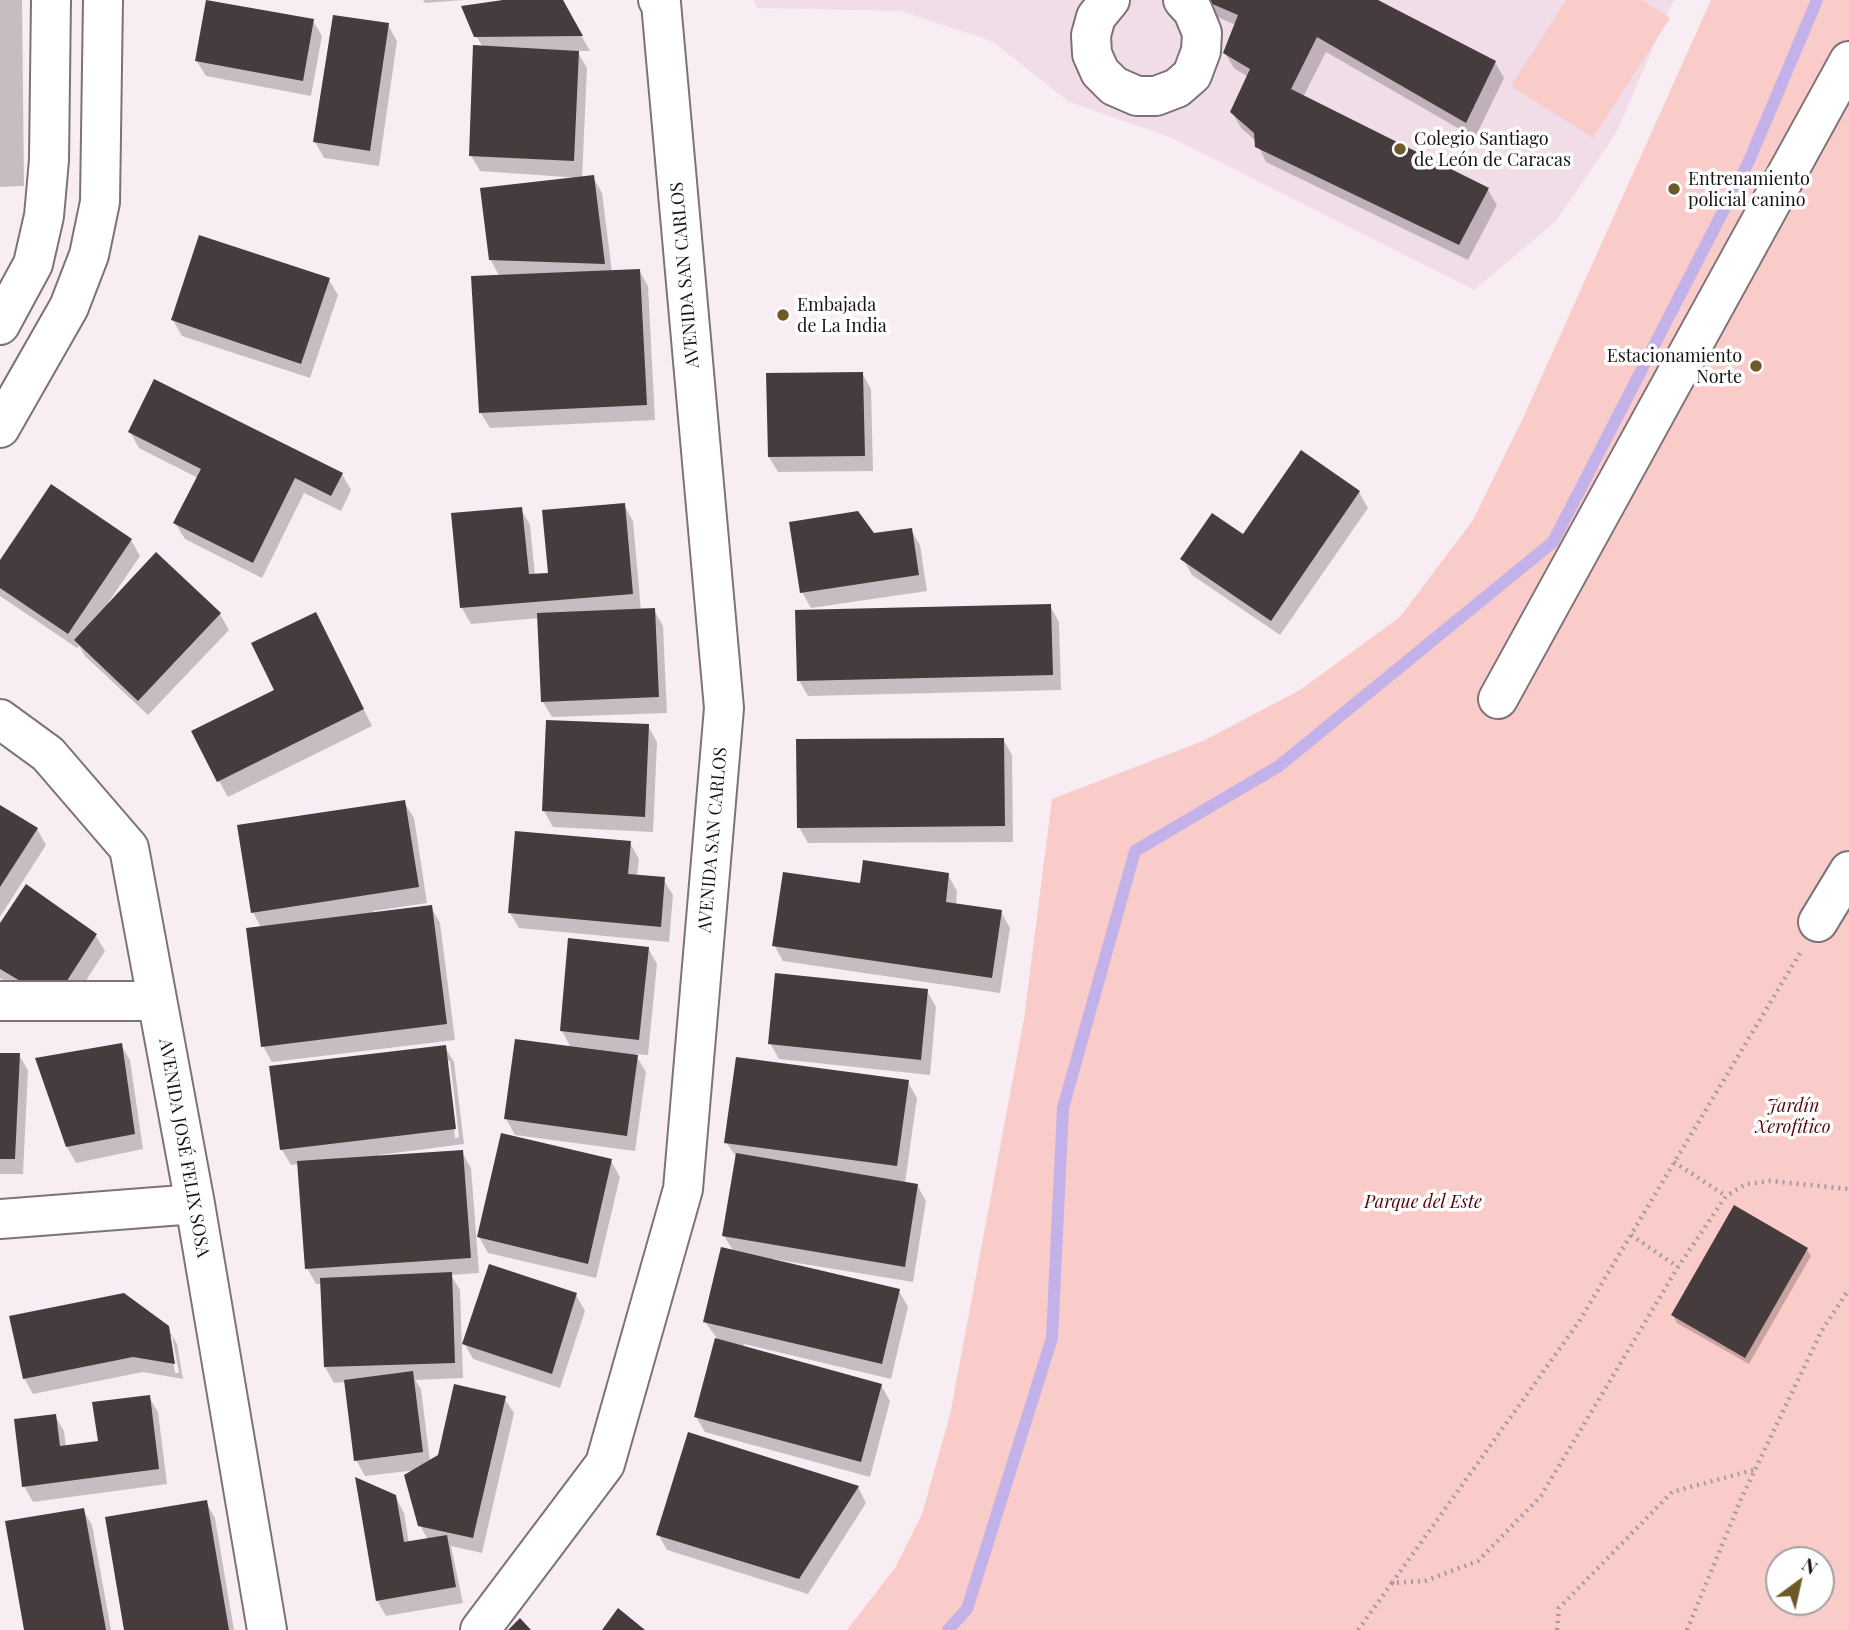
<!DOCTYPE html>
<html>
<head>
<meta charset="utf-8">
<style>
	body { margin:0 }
	#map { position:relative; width:1849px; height:1630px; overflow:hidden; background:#f8edf3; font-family:"Playfair Display",serif }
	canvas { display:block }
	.north { position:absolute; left:1765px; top:1546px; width:70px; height:70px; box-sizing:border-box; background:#fff; border:2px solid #a3a1a2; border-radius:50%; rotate:33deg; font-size:19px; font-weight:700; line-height:28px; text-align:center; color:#181416 }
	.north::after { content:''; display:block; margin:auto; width:24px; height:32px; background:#6e5928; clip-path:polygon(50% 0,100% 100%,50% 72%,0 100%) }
</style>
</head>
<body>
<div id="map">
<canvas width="1849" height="1630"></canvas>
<div class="north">N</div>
</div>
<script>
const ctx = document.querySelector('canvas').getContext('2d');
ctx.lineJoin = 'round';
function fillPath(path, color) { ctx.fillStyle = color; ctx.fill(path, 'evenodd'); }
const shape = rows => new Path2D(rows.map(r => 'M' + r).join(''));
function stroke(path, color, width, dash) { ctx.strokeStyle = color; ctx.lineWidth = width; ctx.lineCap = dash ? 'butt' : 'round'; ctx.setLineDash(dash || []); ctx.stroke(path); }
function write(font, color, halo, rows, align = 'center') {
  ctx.font = font + ' "Playfair Display",serif'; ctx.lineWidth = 7; ctx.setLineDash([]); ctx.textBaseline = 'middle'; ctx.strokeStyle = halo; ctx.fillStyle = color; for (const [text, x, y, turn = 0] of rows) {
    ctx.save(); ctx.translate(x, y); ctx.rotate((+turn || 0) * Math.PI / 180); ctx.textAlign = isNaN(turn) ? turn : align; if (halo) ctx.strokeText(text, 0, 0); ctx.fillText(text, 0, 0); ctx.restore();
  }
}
fillPath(shape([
	[753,0,1674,0,1615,135,1556,221,1474,290,1170,137,1069,102,992,41,901,11,757,8]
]), '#f0dde8');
fillPath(shape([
	[1566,0,1642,0,1670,18,1593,138,1511,86],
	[1711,0,1849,0,1849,1630,847,1630,895,1568,922,1514,950,1415,1024,1019,1052,799,1203,741,1300,690,1400,617,1473,520,1523,418],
	[1779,1560,1821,1560,1821,1602,1779,1602]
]), '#faccc9');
fillPath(shape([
	[0,0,22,0,24,186,0,187],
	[423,0,464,0,425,3],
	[515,0,561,0,590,51,577,51,587,68,582,178,593,177,602,193,612,272,639,270,648,286,655,420,490,428,480,412,500,277,490,259,580,178,480,171,471,156,483,47,476,36],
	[1178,0,1374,0,1495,62,1504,78,1475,138,1326,52,1303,97,1488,190,1497,205,1468,260,1266,162,1256,141,1241,128,1232,112,1248,77,1234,68,1225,53,1236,25],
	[313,21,322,36,311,96,206,76,196,60],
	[388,25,397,41,379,166,324,158,315,142],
	[329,280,338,295,310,378,182,336,173,320],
	[862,373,871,389,873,471,778,472,769,457],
	[130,432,342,474,351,490,341,511,304,493,262,578,185,539,175,523,198,478,139,448],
	[1359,492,1368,508,1280,635,1192,575,1183,559],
	[624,505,633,521,641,611,654,610,663,626,667,713,552,717,543,702,539,618,471,624,462,608,453,515,521,509,530,525,535,575,550,574],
	[911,530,920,545,927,591,811,608,802,592],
	[131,540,140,556,108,603,220,614,229,630,148,715,85,656,79,646,77,648,0,596,0,563],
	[1050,606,1059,622,1061,690,808,696,799,680],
	[324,630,372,726,228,797,219,781,277,690],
	[648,726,657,742,653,832,553,827,544,811],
	[1003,739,1012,755,1013,842,808,843,799,827],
	[404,802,414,818,427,903,373,911,373,914,431,907,440,923,455,1040,272,1062,263,1046,261,928,253,912],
	[0,807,37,829,46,845,0,917],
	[630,843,639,859,637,876,663,879,673,895,669,942,519,928,510,913],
	[948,875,957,891,956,905,1001,912,1010,928,1000,993,783,961,774,945,861,885],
	[0,927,96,936,105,951,64,1015,0,978],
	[648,948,657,964,648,1055,635,1054,646,1072,635,1151,515,1135,506,1119,571,1048,562,1031],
	[927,991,936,1007,930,1075,779,1059,770,1043],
	[121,1045,130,1060,143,1149,76,1163,67,1147],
	[445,1047,454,1062,464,1144,379,1155,380,1158,462,1152,471,1168,479,1273,451,1275,460,1290,463,1378,415,1380,421,1389,430,1462,504,1398,514,1413,482,1553,451,1546,463,1603,386,1616,377,1600,395,1496,404,1513,409,1543,428,1540,420,1525,417,1470,365,1476,356,1460,346,1382,334,1383,325,1367,322,1284,316,1284,307,1268,299,1164,291,1165,282,1150],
	[446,1061,450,1061,459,1137,455,1138],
	[0,1055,19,1055,28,1070,23,1174,0,1174],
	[908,1082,917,1098,905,1183,917,1185,926,1201,913,1282,773,1259,773,1261,899,1291,908,1307,891,1379,744,1344,743,1347,881,1385,890,1401,870,1477,705,1432,696,1417,717,1338,705,1322,734,1252,724,1236,737,1158,726,1142],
	[611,1161,620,1177,596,1278,488,1253,479,1237],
	[1806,1249,1811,1256,1749,1364,1677,1323,1673,1315],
	[576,1295,585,1311,560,1388,473,1359,464,1343],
	[167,1327,177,1344,183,1379,143,1372,33,1394,24,1378],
	[169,1336,172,1336,179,1373,175,1373],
	[149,1397,158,1412,167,1484,33,1502,24,1486,55,1416,64,1431,66,1447,100,1442],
	[858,1487,866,1503,808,1594,667,1550,658,1534],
	[206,1502,215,1518,234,1630,126,1630],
	[83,1510,92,1525,111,1630,26,1630]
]), '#0003');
stroke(shape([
	[948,1630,967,1609,1052,1338,1063,1108,1135,851,1279,766,1553,542,1749,161,1817,0]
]), '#c3b1e9', 12);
fillPath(shape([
	[206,0,314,19,303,81,195,61],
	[503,0,563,0,583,36,474,37,461,6],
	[1203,0,1378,0,1496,61,1466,123,1317,37,1291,89,1489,188,1459,245,1255,147,1254,133,1230,112,1250,69,1223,53,1238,15],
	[333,15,389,23,370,151,313,142],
	[473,45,579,51,574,161,469,156],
	[594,175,605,264,489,260,480,188],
	[199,235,330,278,301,364,171,320],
	[640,269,647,405,479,413,471,276],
	[863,372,865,456,768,457,766,373],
	[154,379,343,473,331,496,295,478,253,563,173,523,201,469,128,432],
	[1301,450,1360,491,1271,621,1180,559,1212,513,1243,534],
	[51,484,132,539,68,634,0,588,0,560],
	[625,503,633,594,460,608,451,513,522,507,529,574,548,573,542,510],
	[858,511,874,533,912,528,919,575,800,593,789,522],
	[156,552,221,613,138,701,74,640],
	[1051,604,1053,675,797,681,795,610],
	[655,608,659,697,541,702,537,613],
	[316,612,364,709,217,782,191,731,274,690,251,643],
	[546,720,649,724,645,817,542,811],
	[1004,738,1005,826,797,828,796,739],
	[405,800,419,887,251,913,237,825],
	[0,805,38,828,0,887],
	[515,831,631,841,628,874,665,877,661,927,508,913],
	[863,860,949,873,946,902,1002,910,992,978,772,946,783,872,860,883],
	[26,884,97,934,54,1001,0,969,0,923],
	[432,905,447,1024,261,1047,246,928],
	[568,938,649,947,639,1040,560,1031],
	[775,973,928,989,921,1060,768,1044],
	[515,1039,638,1055,627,1136,504,1119],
	[122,1043,135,1134,66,1147,35,1058],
	[446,1045,456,1129,280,1150,269,1066],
	[0,1053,20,1053,15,1159,0,1159],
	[736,1057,909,1080,897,1166,724,1143],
	[501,1133,612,1159,588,1264,477,1237],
	[463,1150,471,1258,305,1269,297,1161],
	[736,1153,918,1184,905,1267,722,1236],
	[1734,1205,1808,1248,1745,1358,1671,1315],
	[721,1247,900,1289,882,1364,703,1322],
	[489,1264,577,1293,552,1374,462,1344],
	[452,1272,455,1363,324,1367,320,1278],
	[124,1293,169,1326,175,1364,133,1357,23,1379,9,1316],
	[715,1338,882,1384,861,1462,694,1417],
	[413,1371,423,1452,354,1461,344,1380],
	[454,1384,506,1396,473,1538,418,1526,404,1475,438,1455],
	[150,1395,159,1469,22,1487,14,1419,56,1414,60,1446,98,1441,92,1402],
	[688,1432,859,1486,799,1579,656,1535],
	[355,1477,396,1495,404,1542,447,1535,456,1587,376,1601],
	[207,1500,229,1630,124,1630,105,1517],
	[84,1508,106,1630,24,1630,5,1521],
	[618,1608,645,1630,602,1630],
	[520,1618,531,1630,508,1630]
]), '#463c3e');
const minor = shape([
	[1110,0,1096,17,1091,35,1092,54,1100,72,1114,86,1137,96,1156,96,1177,88,1192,75,1201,51,1202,33,1193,11,1183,0],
	[0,325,33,264,44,216,49,160,51,0],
	[0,428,69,307,89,255,100,202,103,0],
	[1498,699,1849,61],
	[0,719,48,754,129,848,195,1204,267,1630],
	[1818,922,1849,871],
	[0,1001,157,1001],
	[0,1219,195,1204],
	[480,1630,605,1464,683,1189,724,708,661,3,658,0]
]);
stroke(minor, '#7c7278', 42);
stroke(shape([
	[1674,1162,1726,1196],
	[1631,1235,1678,1267],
	[1392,1583,1578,1323,1800,953],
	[1358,1630,1392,1583,1425,1581,1478,1561,1541,1496,1678,1267,1726,1196,1746,1184,1770,1181,1849,1189],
	[1557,1630,1559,1608,1672,1492,1757,1469],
	[1687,1630,1741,1499,1821,1332,1849,1289]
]), '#a49ca0', 4.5, [2, 5]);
stroke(minor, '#fff', 38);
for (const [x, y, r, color] of [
	[1400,149,7,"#6e5928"],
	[1674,189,7,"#6e5928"],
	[783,315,7,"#6e5928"],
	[1756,366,7,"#6e5928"]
]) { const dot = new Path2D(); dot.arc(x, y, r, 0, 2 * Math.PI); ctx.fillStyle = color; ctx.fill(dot); stroke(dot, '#fff', 2.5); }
write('18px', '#181416', '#fff', [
	["Colegio Santiago",1414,139],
	["de León de Caracas",1414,160],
	["Entrenamiento",1688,179],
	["policial canino",1688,200],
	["Embajada",797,305],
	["de La India",797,326],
	["Estacionamiento",1742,356,"right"],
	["Norte",1742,377,"right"]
], 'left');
write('18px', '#181416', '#fff', [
	["AVENIDA SAN CARLOS",685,275,-95],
	["AVENIDA SAN CARLOS",713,840,-85],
	["AVENIDA JOSÉ FELIX SOSA",184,1148,80]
]);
write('italic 18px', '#54020c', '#fff', [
	["Jardín",1793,1106],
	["Xerofítico",1793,1127],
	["Parque del Este",1423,1202]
]);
</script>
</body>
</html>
